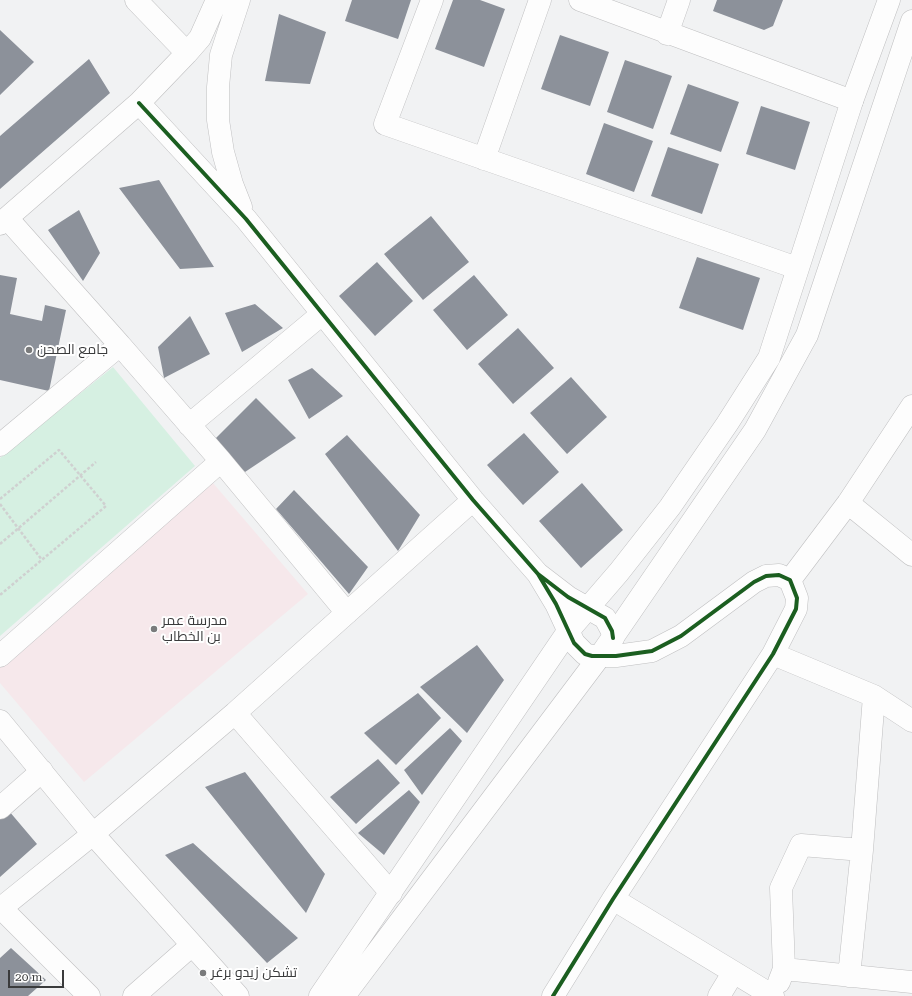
<!DOCTYPE html>
<html>
<head>
<meta charset="utf-8">
<style>
	body { margin:0 }
	#map { position:relative; width:912px; height:996px; overflow:hidden; background:#f1f2f3; font-family:"Roboto Serif",serif }
	canvas { display:block }
	.scale { position:absolute; left:8px; top:970px; width:56px; height:18px; box-sizing:border-box; border:2px solid #3a3b3c; border-top:0; padding-left:5px; font-size:12px; line-height:14px; white-space:nowrap; color:#3a3b3c; -webkit-text-stroke:3px #fff; paint-order:stroke }
</style>
</head>
<body>
<div id="map">
<canvas width="912" height="996"></canvas>
<div class="scale">20 m</div>
</div>
<script>
const ctx = document.querySelector('canvas').getContext('2d');
ctx.lineJoin = 'round';
function fillPath(path, color) { ctx.fillStyle = color; ctx.fill(path, 'evenodd'); }
const shape = rows => new Path2D(rows.map(r => 'M' + r).join(''));
function stroke(path, color, width, dash) { ctx.strokeStyle = color; ctx.lineWidth = width; ctx.lineCap = dash ? 'butt' : 'round'; ctx.setLineDash(dash || []); ctx.stroke(path); }
function write(font, color, halo, rows, align = 'center') {
  ctx.font = font + ' "Roboto Serif",Cairo,serif'; ctx.lineWidth = 4; ctx.setLineDash([]); ctx.textBaseline = 'middle'; ctx.strokeStyle = halo; ctx.fillStyle = color; for (const [text, x, y, turn = 0] of rows) {
    ctx.save(); ctx.translate(x, y); ctx.rotate((+turn || 0) * Math.PI / 180); ctx.textAlign = isNaN(turn) ? turn : align; if (halo) ctx.strokeText(text, 0, 0); ctx.fillText(text, 0, 0); ctx.restore();
  }
}
fillPath(shape([
	[213,483,308,594,84,782,0,683,0,663]
]), '#f6e8eb');
fillPath(shape([
	[113,367,195,466,0,636,0,458]
]), '#d6f0e2');
fillPath(shape([
	[352,0,411,0,398,39,345,21],
	[453,0,480,0,505,9,484,67,435,49],
	[717,0,783,0,773,26,764,30,713,11],
	[279,14,326,32,310,84,265,81],
	[0,30,34,62,0,95],
	[560,35,609,52,590,106,541,89],
	[89,59,110,93,0,189,0,136],
	[625,60,672,76,653,129,607,112],
	[688,84,739,102,721,152,670,134],
	[761,106,810,122,795,170,746,154],
	[604,123,653,141,634,192,586,174],
	[668,147,719,164,702,214,651,196],
	[159,180,214,267,180,269,119,188],
	[79,210,100,253,83,281,48,230],
	[431,216,469,262,423,300,384,254],
	[697,257,760,278,743,330,679,308],
	[377,262,413,301,375,336,339,296],
	[0,275,17,278,10,314,42,321,45,305,66,310,49,391,0,380],
	[474,275,508,315,467,350,433,310],
	[255,304,283,328,242,352,225,313],
	[190,316,210,354,164,378,158,347],
	[518,328,554,368,513,404,478,364],
	[312,368,343,396,309,419,288,380],
	[571,377,607,417,567,454,530,413],
	[256,398,296,438,245,472,213,441],
	[524,433,559,472,523,505,487,465],
	[347,435,420,515,398,551,325,454],
	[582,483,623,530,581,568,539,521],
	[294,490,368,567,349,594,276,509],
	[477,645,504,680,467,733,420,687],
	[418,693,441,718,396,765,364,733],
	[450,728,462,741,422,795,404,770],
	[378,759,400,783,356,824,330,797],
	[245,772,325,874,306,913,205,787],
	[409,790,420,802,384,855,358,833],
	[9,811,37,844,0,877,0,819],
	[193,843,298,938,267,963,165,855],
	[11,948,46,980,28,996,0,996,0,958]
]), '#8c919a');
const minor = shape([
	[136,0,187,53],
	[239,0,221,55,218,87,218,120,223,152,232,184,241,207],
	[432,0,385,124,797,268],
	[580,0,852,101],
	[667,34,679,0],
	[139,103,246,219,473,500,538,574,568,597,605,618,612,631,613,638],
	[484,159,540,0],
	[7,218,120,345],
	[0,224,139,103,187,53,200,38,217,0],
	[189,425,322,314],
	[0,445,120,345,221,461,0,656],
	[221,461,347,613],
	[848,503,912,555],
	[538,574,556,604,574,643,585,654,592,656,616,656,652,651,681,636,754,582,766,576,779,575,790,580,797,598,796,609,773,654,613,899,553,996],
	[790,580,848,503,912,406],
	[773,654,874,696,912,721],
	[235,713,391,893],
	[0,721,93,834,238,996],
	[0,808,42,771],
	[613,899,773,996],
	[1,908,89,996],
	[0,909,93,834,235,713,473,500],
	[784,969,781,888,801,845,862,850],
	[849,976,862,850,874,696],
	[779,982,784,969,912,982],
	[134,996,192,945],
	[719,996,733,973]
]);
const major = shape([
	[320,996,569,630,619,572,670,507,727,424,769,358,852,101,889,0],
	[344,996,600,656,755,430,807,335,912,21]
]);
stroke(minor, '#bfbfc0', 23);
stroke(major, '#bfbfc0', 23);
stroke(shape([
	[0,499,59,450,106,506,0,595],
	[0,504,42,560],
	[0,544,96,462]
]), '#cfd0d0', 2.5, [3, 2]);
stroke(minor, '#fdfdfd', 22);
stroke(major, '#fdfdfd', 22);
stroke(shape([
	[139,103,246,219,473,500,538,574,568,597,605,618,612,631,613,638],
	[538,574,556,604,574,643,585,654,592,656,616,656,652,651,681,636,754,582,766,576,779,575,790,580,797,598,796,609,773,654,613,899,553,996]
]), '#1b5e20', 4);
for (const [x, y, r, color] of [
	[29,350,4,"#7a7b7c"],
	[154,629,4,"#7a7b7c"],
	[203,973,4,"#7a7b7c"]
]) { const dot = new Path2D(); dot.arc(x, y, r, 0, 2 * Math.PI); ctx.fillStyle = color; ctx.fill(dot); stroke(dot, '#fff', 1.5); }
write('14px', '#3a3b3c', '#fff', [
	["جامع الصحن",37,350],
	["مدرسة عمر",162,621],
	["بن الخطاب",162,637],
	["تشكن زيدو برغر",211,973]
], 'left');
</script>
</body>
</html>
